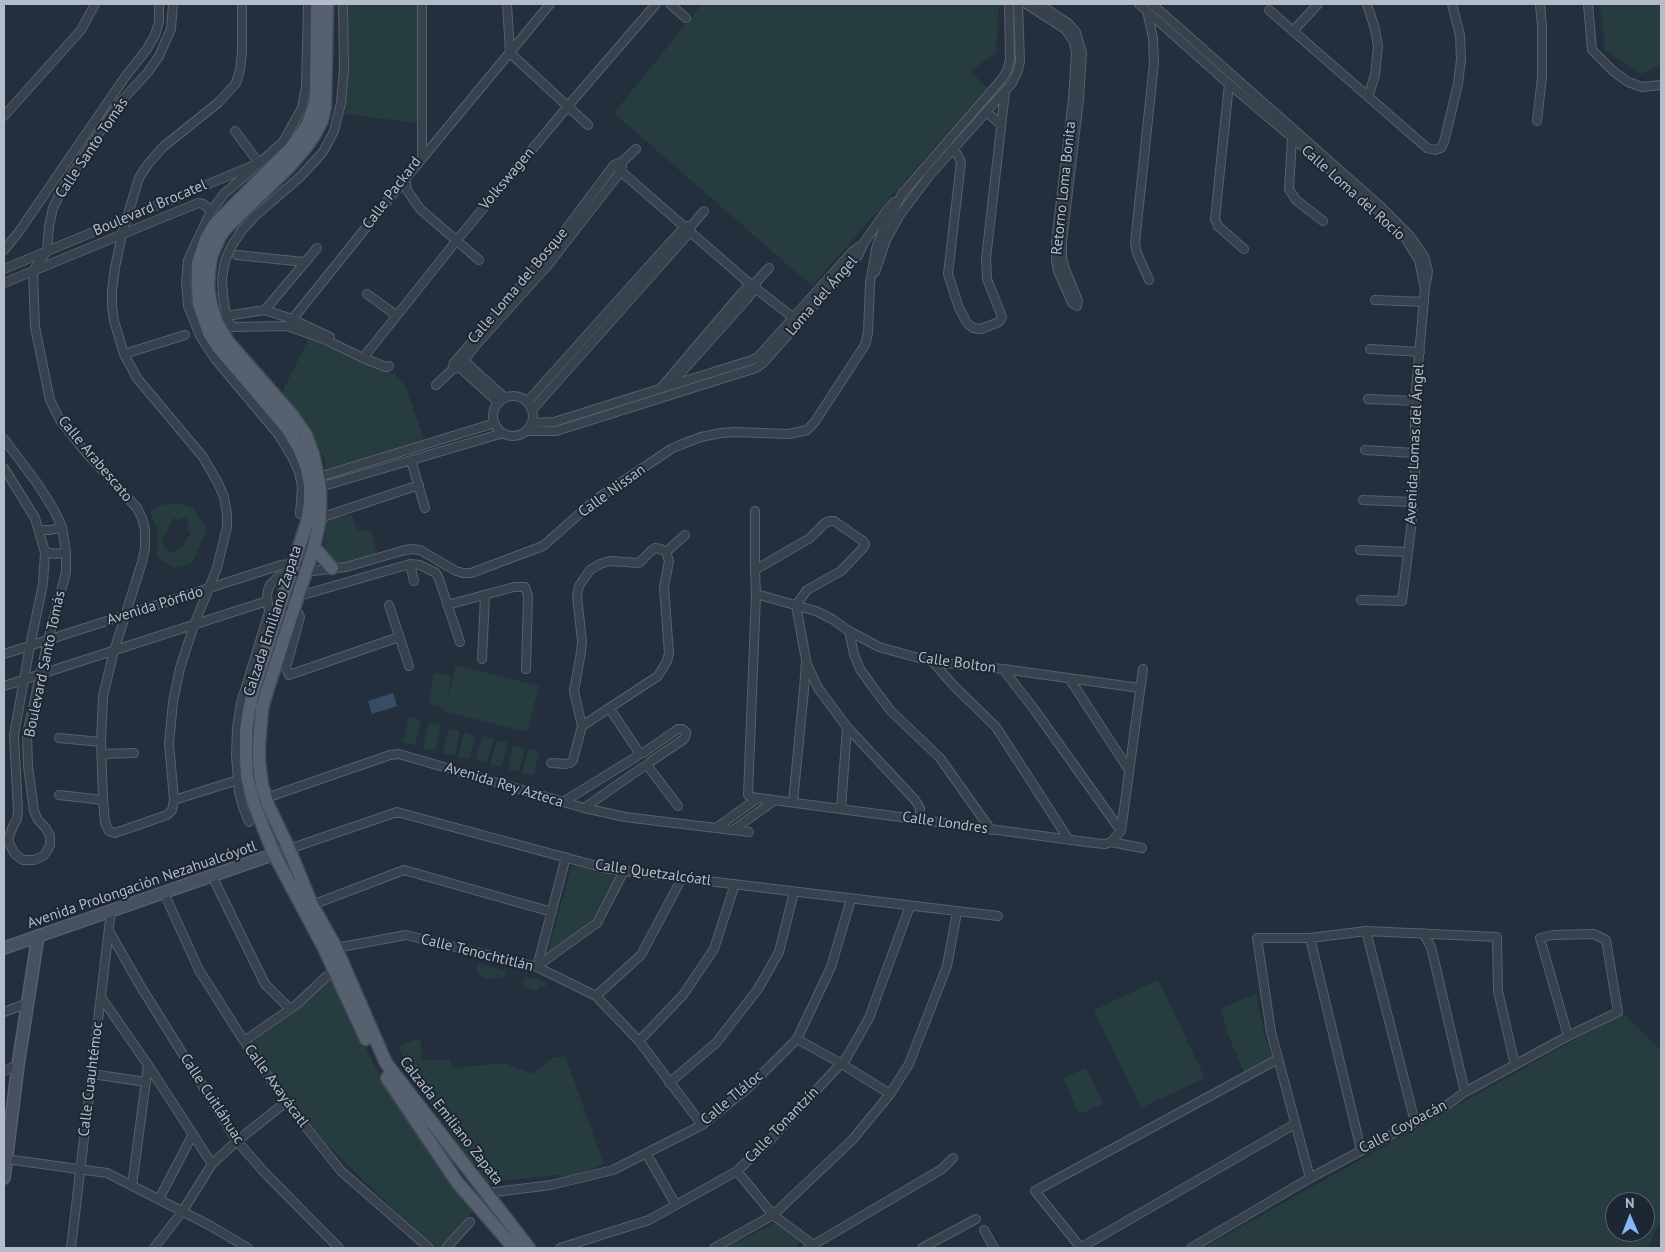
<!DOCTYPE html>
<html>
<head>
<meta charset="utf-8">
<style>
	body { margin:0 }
	#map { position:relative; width:1665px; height:1252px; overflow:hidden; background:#242f3e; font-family:"PT Sans",sans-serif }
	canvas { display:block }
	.frame { position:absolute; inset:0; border:5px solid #b4bcc9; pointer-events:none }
	.north { position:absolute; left:1605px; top:1192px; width:50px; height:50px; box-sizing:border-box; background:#1d2633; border:1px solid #59626f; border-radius:50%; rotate:359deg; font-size:14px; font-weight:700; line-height:20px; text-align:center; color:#b4bcc9 }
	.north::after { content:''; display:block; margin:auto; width:18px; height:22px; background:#8ab4f8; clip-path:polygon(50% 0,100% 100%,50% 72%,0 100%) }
</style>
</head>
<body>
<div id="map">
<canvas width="1665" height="1252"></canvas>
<div class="frame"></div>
<div class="north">N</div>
</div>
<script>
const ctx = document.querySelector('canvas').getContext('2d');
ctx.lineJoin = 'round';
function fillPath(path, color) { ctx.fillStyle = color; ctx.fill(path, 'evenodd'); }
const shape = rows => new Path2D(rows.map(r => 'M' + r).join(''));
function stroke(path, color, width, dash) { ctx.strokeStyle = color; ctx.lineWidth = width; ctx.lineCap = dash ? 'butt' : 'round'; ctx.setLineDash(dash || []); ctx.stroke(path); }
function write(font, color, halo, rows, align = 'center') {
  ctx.font = font + ' "PT Sans",sans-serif'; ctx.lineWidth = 4; ctx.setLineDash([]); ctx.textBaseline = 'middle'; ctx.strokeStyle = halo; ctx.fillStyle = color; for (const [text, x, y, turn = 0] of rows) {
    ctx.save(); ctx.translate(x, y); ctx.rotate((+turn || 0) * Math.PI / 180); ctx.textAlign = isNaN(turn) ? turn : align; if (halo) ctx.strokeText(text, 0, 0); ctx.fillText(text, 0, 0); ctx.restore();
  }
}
fillPath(shape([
	[349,4,420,4,417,123,345,114],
	[702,4,999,4,996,53,970,71,987,88,812,286,614,113],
	[1600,4,1661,4,1661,65,1641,74,1605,50],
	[309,338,394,374,405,385,424,439,326,471,324,458,310,428,282,392],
	[178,503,193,508,207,530,192,563,175,568,157,557,158,531,150,511,161,505],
	[174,518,178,521,180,519,186,518,189,524,187,530,191,533,181,549,176,551,173,550,174,552,171,553,164,547,165,546,161,541,165,536,172,519],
	[352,515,358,531,371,531,377,555,341,566,328,562,323,551,327,519],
	[456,665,539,686,527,732,444,711,445,708,429,704,434,673,451,676,447,701],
	[409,717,421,720,415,745,403,742],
	[429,722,441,725,435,751,423,748],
	[449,728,460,731,455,755,443,753],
	[464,732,475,735,469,759,458,757],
	[482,736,494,739,487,763,476,760],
	[497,740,508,743,501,767,490,764],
	[513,745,525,748,519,772,508,769],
	[528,749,539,751,534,775,522,773],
	[572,865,616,877,592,920,547,954],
	[478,963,507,971,504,979,497,977,494,979,485,978,476,971],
	[525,976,547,982,545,987,540,986,538,991,522,986],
	[330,977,388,1092,435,1160,472,1212,440,1248,436,1248,427,1242,282,1101,250,1043,294,1013],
	[1158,980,1205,1078,1141,1108,1094,1010],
	[1256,994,1265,1037,1273,1059,1245,1075,1227,1032,1221,1008],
	[1622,1013,1661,1050,1661,1221,1647,1248,1203,1248],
	[1615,1202,1645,1202,1645,1232,1615,1232],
	[420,1038,422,1060,449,1060,453,1068,504,1063,532,1074,552,1058,565,1056,604,1164,570,1177,555,1175,486,1183,436,1112,411,1074,398,1046],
	[1086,1068,1103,1104,1079,1114,1063,1078],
	[775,1223,802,1237,796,1248,724,1248]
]), '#263c3f');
fillPath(shape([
	[393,693,397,706,372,714,368,701]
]), '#394c67');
const street = shape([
	[173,4,171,29,159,56,148,72,116,107,61,191,53,208,49,226,47,251,33,271,35,327,50,400,60,420,82,448,137,508,142,518,145,530,145,548,142,562,114,651,103,696,101,742,103,800,105,823,109,831,115,833,167,815,172,810,174,800,169,743,173,702,180,668,194,625,217,568,227,527,227,514,224,497,218,483,203,457,137,378,124,354,114,321,112,306,112,290,115,268,122,234,139,178,148,164,163,147,219,102,236,83,240,70,242,52,242,4],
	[343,4,344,68,341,103,334,131,323,152,300,177,255,216,242,230,231,247,225,261,222,279,223,295,226,316,232,327,287,326,324,339,363,358,386,367,389,366],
	[507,4,510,53,588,125],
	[670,4,686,18],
	[1026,4,1065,29,1074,42,1076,53,1073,99,1056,242,1056,260,1058,271,1072,303,1077,306,1078,301,1065,269,1062,258,1062,242,1079,99,1082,53,1076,32,1069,24,1039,4],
	[1139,4,1229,84,1375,208,1404,236,1419,260,1424,285],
	[1152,4,1380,206,1410,236,1424,256,1428,271,1427,278,1425,287,1415,401,1415,473,1412,520,1402,601,1361,600],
	[1367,4,1375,29,1378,46,1375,75,1368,97],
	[1588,4,1592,50,1613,71,1628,82,1642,87,1661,85],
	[1269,10,1427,148,1435,150,1441,148,1444,142,1458,84,1461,59,1460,35,1452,4],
	[1147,11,1153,38,1154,63,1135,243,1137,253,1149,280],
	[1293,31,1318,4],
	[1229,84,1215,219,1218,226,1244,249],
	[987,112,1001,125],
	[4,116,81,30,95,4],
	[1537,121,1542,77,1542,26,1540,4],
	[1294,134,1292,138,1289,189,1296,200,1323,221],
	[952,149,957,154,961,162,948,274,959,308,967,323,973,328,981,329,999,322,1002,317,987,279,986,259,1005,92],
	[422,159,422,4],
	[617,168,750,284,795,319],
	[405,179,407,190,420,209,479,260],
	[902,194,1001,80,1007,71,1010,60,1009,4],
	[4,250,18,233,125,77,147,49,155,35,159,22,159,4],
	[237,255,304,262],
	[4,269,259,163,235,131],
	[875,272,886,240,899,216,929,176,1012,83,1017,73,1020,62,1018,4],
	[4,283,198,203,203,204,211,211],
	[367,294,396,315],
	[1375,300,1424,302],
	[265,310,317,248],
	[226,316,265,310,292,319,330,337],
	[287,326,405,179,550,4],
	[1370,349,1420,352],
	[124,354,185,335],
	[460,357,505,398],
	[363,358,457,240,568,106,656,4],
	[456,364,499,403],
	[452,370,454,363,459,357,543,260,614,165,623,161,636,149],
	[671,384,747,299,755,288,756,284],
	[436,385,452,370,459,367,475,346,548,265,621,171,623,161],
	[661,388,740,295,750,284,756,282,769,268],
	'493 416a20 20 0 1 1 40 0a20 20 0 1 1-40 0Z',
	[1368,399,1415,401],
	[527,402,667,246,685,227,688,226],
	[532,410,690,232,692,225,704,211],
	[532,423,554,422,752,360,758,357,852,252,863,244],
	[527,431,556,431,756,368,763,363,858,256,863,244,886,211,894,202],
	[4,439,37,483,54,510,62,527,66,552,66,572,48,640,27,734,28,766,34,811,38,820,45,827,50,836,50,845,47,851,43,856,34,860,23,860,15,854,9,843,9,837,13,826,17,819,18,811,14,735,30,646,43,584,45,552,35,518,4,468],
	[1365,450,1415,453],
	[411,460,425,508],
	[319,477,495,423],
	[320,487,503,433],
	[1363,500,1413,502],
	[755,511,755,570,756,594,748,795,751,797,1094,843,1105,844,1111,842,1142,848],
	[300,514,302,487,299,472,292,457,278,434,216,360,200,336,188,306,186,282,188,260,211,211,224,194,283,142,302,108,306,86,308,4],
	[320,518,419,485],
	[39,530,51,530,62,527],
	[1360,550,1408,552],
	[45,552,56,554,66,552],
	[666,552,685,535],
	[410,564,414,581],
	[755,570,810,538,825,523,830,521,834,521,863,541,865,544,863,548,841,571,807,590,796,605,806,660,804,690,793,802],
	[304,572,346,567,405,550,412,549,420,550,456,571,463,573,471,573,543,546,595,500,671,449,680,445,701,437,721,433,735,432,789,434,807,430,814,423,865,345,868,333,870,283,876,249,884,226,904,191],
	[286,591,297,595,306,594,410,564,420,565,436,573,439,579,460,642],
	[756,594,816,611,832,619,849,631,879,647,933,662,1003,669,1140,688],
	[389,605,409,666],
	[447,605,514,587,525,587,528,596,526,669],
	[290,609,298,613,300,617,286,668,289,675,399,637],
	[849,631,854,654,860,669,872,686,891,711,940,758,991,830],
	[4,654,281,565,298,563],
	[482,659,485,596],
	[806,662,818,688,847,727,915,800,920,808,920,819],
	[933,662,953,685,996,727,1069,840],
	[1003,669,1034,709,1121,831],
	[1069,678,1129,770],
	[4,686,267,601],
	[610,709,640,754],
	[59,738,101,742],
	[643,753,678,729,682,729,686,732,686,735,684,739,650,762],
	[102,754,134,753],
	[551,763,566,764,570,763,573,760,582,726,574,691,581,652,582,641,577,596,579,586,590,570,600,564,610,561,639,563,651,551,655,548,661,549,666,552,669,561,664,587,669,653,667,661,658,676,582,726],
	[647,765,678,806],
	[59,795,103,800],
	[266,798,390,755,399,754,584,808,625,817,749,832],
	[174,800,238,780],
	[563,802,636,757],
	[584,808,643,767],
	[841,809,847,727],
	[249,822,243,807,239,792,236,755,237,728,241,703,269,612,267,596,268,590,270,585,278,577,293,574],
	[716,828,758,798],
	[733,830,775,800],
	[1111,842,1121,831,1143,669],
	[289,849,397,812,608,869,998,916],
	[212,876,265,984,290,1009],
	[164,893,199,970,244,1041,286,1102,341,1171,429,1248],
	[312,905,404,870,552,912],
	[109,931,141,987,237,1141,264,1172,339,1248],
	[1366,931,1415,1122],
	[1423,933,1431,947,1465,1092],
	[1310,938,1361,1150],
	[336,948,406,935,537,967,596,996,639,1041,702,1125],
	[537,966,597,923,624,871],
	[537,967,566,857],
	[596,996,641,955,682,878],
	[101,997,148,1065,212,1164],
	[4,1012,28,1003],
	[797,1039,842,1064,890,1094],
	[244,1041,296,1005,327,976],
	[639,1041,683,995,714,949,735,884],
	[4,1071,18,1065],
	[92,1074,146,1082],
	[669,1083,716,1043,758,989,779,952,794,892],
	[646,1153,676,1205],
	[6,1159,107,1173,209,1225,248,1248],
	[737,1171,773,1215,816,1247],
	[1310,1178,1271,1032,1257,938,1310,938,1366,931,1497,937,1498,991,1515,1065],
	[132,1186,148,1065],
	[487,1193,551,1185,613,1170,702,1125,749,1087,797,1039,831,967,851,899],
	[159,1199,193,1134],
	[984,1230,994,1248],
	[71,1248,111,911],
	[154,1248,182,1212,212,1164,237,1141,286,1102],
	[446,1248,470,1222],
	[560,1248,649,1220,737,1171,771,1139,847,1057,869,1018,910,906],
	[714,1248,773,1215,853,1139,890,1094,909,1064,947,966,957,912],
	[808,1248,942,1169,953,1158],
	[922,1248,976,1219],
	[1080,1248,1295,1124],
	[1081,1248,1035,1191,1278,1059],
	[1191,1248,1310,1178,1447,1105,1465,1092,1568,1036,1618,1012,1606,940,1594,934,1553,935,1540,938,1568,1036]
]);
const secondary = shape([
	[4,948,289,849],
	[4,1178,18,1065,38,936]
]);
const primary = shape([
	[317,4,316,100,308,124,290,149,214,225,206,239,198,263,198,288,199,303,209,333,218,347,288,429,299,448,307,468,310,486,310,503,307,522,253,692,249,710,246,731,246,760,247,777,254,804,274,854,324,948,366,1039],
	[327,4,325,107,322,120,315,134,306,147,288,168,226,228,220,236,211,257,209,272,208,287,211,305,217,323,229,343,292,415,306,435,313,454,320,487,320,518,314,547,268,688,262,708,259,745,259,762,262,785,268,805,289,849,312,905,336,948,386,1063,529,1248],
	[314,547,332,568],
	[387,1078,457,1182,514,1248]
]);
stroke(street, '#565f6c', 10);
stroke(secondary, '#565f6c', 14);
stroke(primary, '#414a57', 15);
stroke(street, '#38414e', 8);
stroke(secondary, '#465061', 11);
stroke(primary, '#56606e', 12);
write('15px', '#b4bcc9', '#1d2633', [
	["Calle Santo Tomás",92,148,-56],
	["Volkswagen",507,179,-50],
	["Retorno Loma Bonita",1064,188,-84],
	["Calle Packard",392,193,-53],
	["Calle Loma del Rocío",1353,193,42],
	["Boulevard Brocatel",150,208,-23],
	["Calle Loma del Bosque",518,286,-50],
	["Loma del Ángel",822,296,-49],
	["Avenida Lomas del Ángel",1415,444,-87],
	["Calle Arabescato",95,459,50],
	["Calle Nissan",612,491,-36],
	["Avenida Pórfido",155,606,-17],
	["Calzada Emiliano Zapata",273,621,-72],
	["Calle Bolton",957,663,8],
	["Boulevard Santo Tomás",45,664,-78],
	["Avenida Rey Azteca",504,785,17],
	["Calle Londres",945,823,8],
	["Calle Quetzalcóatl",653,873,8],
	["Avenida Prolongación Nezahualcóyotl",142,885,-19],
	["Calle Tenochtitlán",477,953,14],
	["Calle Cuauhtémoc",91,1079,-83],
	["Calle Axayácatl",276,1086,54],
	["Calle Tláloc",732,1098,-40],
	["Calle Cuitláhuac",212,1099,57],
	["Calzada Emiliano Zapata",451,1121,52],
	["Calle Tonantzín",782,1125,-46],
	["Calle Coyoacán",1403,1127,-28]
]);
</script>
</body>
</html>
